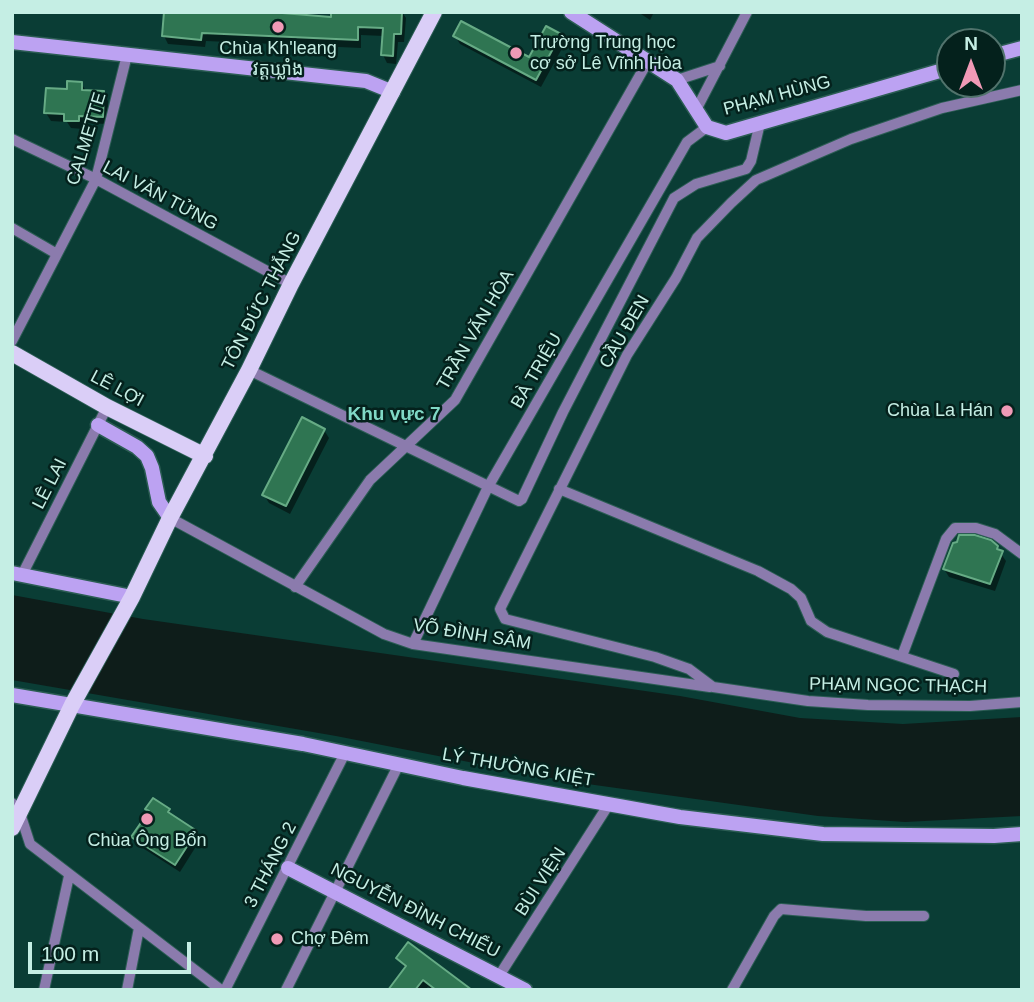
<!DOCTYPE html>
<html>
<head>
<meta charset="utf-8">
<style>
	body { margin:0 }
	#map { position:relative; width:1034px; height:1002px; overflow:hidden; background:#0a3d35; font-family:Helvetica,sans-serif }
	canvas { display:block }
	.frame { position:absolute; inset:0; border:14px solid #c5eee4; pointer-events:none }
	.north { position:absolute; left:936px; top:28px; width:70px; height:70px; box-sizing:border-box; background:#04211c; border:2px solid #51736c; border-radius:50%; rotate:0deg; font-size:19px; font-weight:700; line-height:28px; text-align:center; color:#c5eee4 }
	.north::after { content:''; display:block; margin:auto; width:24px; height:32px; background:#f09ab6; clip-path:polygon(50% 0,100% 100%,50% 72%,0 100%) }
	.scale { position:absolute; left:28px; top:942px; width:163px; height:32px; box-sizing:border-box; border:4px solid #c5eee4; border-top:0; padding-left:9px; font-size:21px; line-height:24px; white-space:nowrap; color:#c5eee4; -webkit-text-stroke:5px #04211c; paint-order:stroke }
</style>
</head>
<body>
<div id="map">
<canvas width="1034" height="1002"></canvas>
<div class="frame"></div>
<div class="north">N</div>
<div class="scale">100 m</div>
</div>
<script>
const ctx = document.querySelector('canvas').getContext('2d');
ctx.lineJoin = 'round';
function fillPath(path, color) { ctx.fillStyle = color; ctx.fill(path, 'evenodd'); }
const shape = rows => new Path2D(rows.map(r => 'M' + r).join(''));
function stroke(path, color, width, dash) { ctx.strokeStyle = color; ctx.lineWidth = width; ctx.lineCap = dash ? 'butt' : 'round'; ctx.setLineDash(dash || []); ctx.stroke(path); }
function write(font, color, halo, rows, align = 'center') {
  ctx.font = font + ' Helvetica,"Noto Sans Khmer",sans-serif'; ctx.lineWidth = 5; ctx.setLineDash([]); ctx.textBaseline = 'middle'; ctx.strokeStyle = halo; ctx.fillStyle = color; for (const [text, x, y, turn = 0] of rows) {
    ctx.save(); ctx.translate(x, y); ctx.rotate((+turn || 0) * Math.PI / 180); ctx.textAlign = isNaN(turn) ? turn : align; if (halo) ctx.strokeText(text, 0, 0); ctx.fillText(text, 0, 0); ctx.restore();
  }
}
fillPath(shape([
	[12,595,143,619,680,696,800,718,903,724,1022,717,1022,816,905,822,818,816,566,781,336,736,12,680]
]), '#0e1d1a');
fillPath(shape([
	[333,12,402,12,406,18,404,42,398,42,396,64,387,63,383,55,384,36,361,35,361,48,206,41,205,47,168,44,164,36,332,19],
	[638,12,654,12,650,20],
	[560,35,565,43,541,87,460,44,455,36,530,60],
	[81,83,86,91,103,92,108,101,107,124,83,123,83,129,71,128,67,122,51,121,46,113,68,91],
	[324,430,329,438,290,514,269,503,264,495],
	[996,547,1006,561,995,591,949,577,944,569],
	[147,809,169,810,173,817,196,832,200,840,180,872,138,845,134,837,150,813],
	[398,958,469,990,432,990,428,987,425,990,390,990,406,969]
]), '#0007');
const building = shape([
	[164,12,270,12,331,17,331,12,402,12,401,34,394,34,393,56,381,55,383,28,358,27,358,40,202,33,201,40,162,36,164,12],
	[461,21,529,57,546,26,561,34,536,80,453,36,461,21],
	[67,81,82,82,82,90,104,91,103,117,79,116,79,121,64,121,64,114,44,113,46,88,67,89,67,81],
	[302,417,325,429,286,506,262,495,302,417],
	[959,535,975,535,991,540,998,546,997,549,1003,551,990,584,943,569,953,543,957,542,959,535],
	[153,798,170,809,168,812,197,831,175,865,131,837,149,811,145,809,153,798],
	[408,942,472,990,436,990,423,980,415,990,388,990,406,966,396,958,408,942]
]);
fillPath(building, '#2f7552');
stroke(building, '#66ab85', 2);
const street = shape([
	[677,80,720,66],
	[1022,90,942,108,851,139,756,180,731,203,697,238,676,278,627,355,500,609,505,619,655,657,689,669,713,687,808,701,868,705,970,706,1022,702],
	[696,110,747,12],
	[12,139,96,179,291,284],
	[12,228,57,254],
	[12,341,96,179,127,55],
	[249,370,519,501,522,499,563,412,674,198,696,184,746,169,751,161,760,123],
	[559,489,758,571,791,589,801,598,811,621,827,632,954,674],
	[170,518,384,634,413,644,710,687],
	[22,575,107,407],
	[295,587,370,480,455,400,648,61],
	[413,644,488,487,687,142,707,127],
	[902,656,946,539,955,528,976,528,995,534,1022,554],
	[12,803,19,810,30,844,221,990],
	[499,976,609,804],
	[44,990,69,876],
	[127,990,139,928],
	[225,990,345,753],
	[286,990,399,764],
	[732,990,774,916,781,909,866,916,924,916]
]);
const secondary = shape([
	[571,12,677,80,707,127,726,133,950,68],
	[12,42,366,81,393,92],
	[992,56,1022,48],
	[98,425,137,447,147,456,152,468,159,502,170,518],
	[12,573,132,597],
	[12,695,303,744,463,778,680,817,823,834,994,836,1022,834],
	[288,868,525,990]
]);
const primary = shape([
	[12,353,107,407,205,456],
	[12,828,72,705,132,597,170,518,249,370,291,284,434,12]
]);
stroke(street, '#2c5d54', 12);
stroke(secondary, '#2c5d54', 17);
stroke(primary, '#2c5d54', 18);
stroke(street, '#8b7bad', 10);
stroke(secondary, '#bca2f2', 14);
stroke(primary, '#dacef7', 16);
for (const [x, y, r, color] of [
	[278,27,7,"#f09ab6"],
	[516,53,7,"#f09ab6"],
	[1007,411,7,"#f09ab6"],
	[147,819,7,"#f09ab6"],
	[277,939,7,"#f09ab6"]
]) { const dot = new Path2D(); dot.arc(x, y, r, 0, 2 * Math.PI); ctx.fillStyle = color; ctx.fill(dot); stroke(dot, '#04211c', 2.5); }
write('18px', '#c5eee4', '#04211c', [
	["Trường Trung học",530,43],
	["cơ sở Lê Vĩnh Hòa",530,64],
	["Chùa Kh'leang",278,49,"center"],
	["វត្តឃ្លាំង",278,70,"center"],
	["Chùa La Hán",993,411,"right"],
	["Chùa Ông Bổn",147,841,"center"],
	["Chợ Đêm",291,939]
], 'left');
write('18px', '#c5eee4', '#04211c', [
	["PHẠM HÙNG",777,96,-15],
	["CALMETTE",87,139,-73],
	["LAI VĂN TỬNG",160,196,28],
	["TÔN ĐỨC THẮNG",262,301,-63],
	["TRẦN VĂN HÒA",476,330,-60],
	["CẦU ĐEN",625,332,-60],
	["BÀ TRIỆU",537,371,-60],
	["LÊ LỢI",117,389,28],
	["LÊ LAI",50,484,-63],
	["VÕ ĐÌNH SÂM",472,635,9],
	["PHẠM NGỌC THẠCH",898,686,1],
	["LÝ THƯỜNG KIỆT",518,768,10],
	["3 THÁNG 2",271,865,-63],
	["BÙI VIỆN",541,882,-57],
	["NGUYỄN ĐÌNH CHIỂU",415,911,27]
]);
write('bold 19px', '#80d9c6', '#04211c', [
	["Khu vực 7",394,415]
]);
</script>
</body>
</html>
